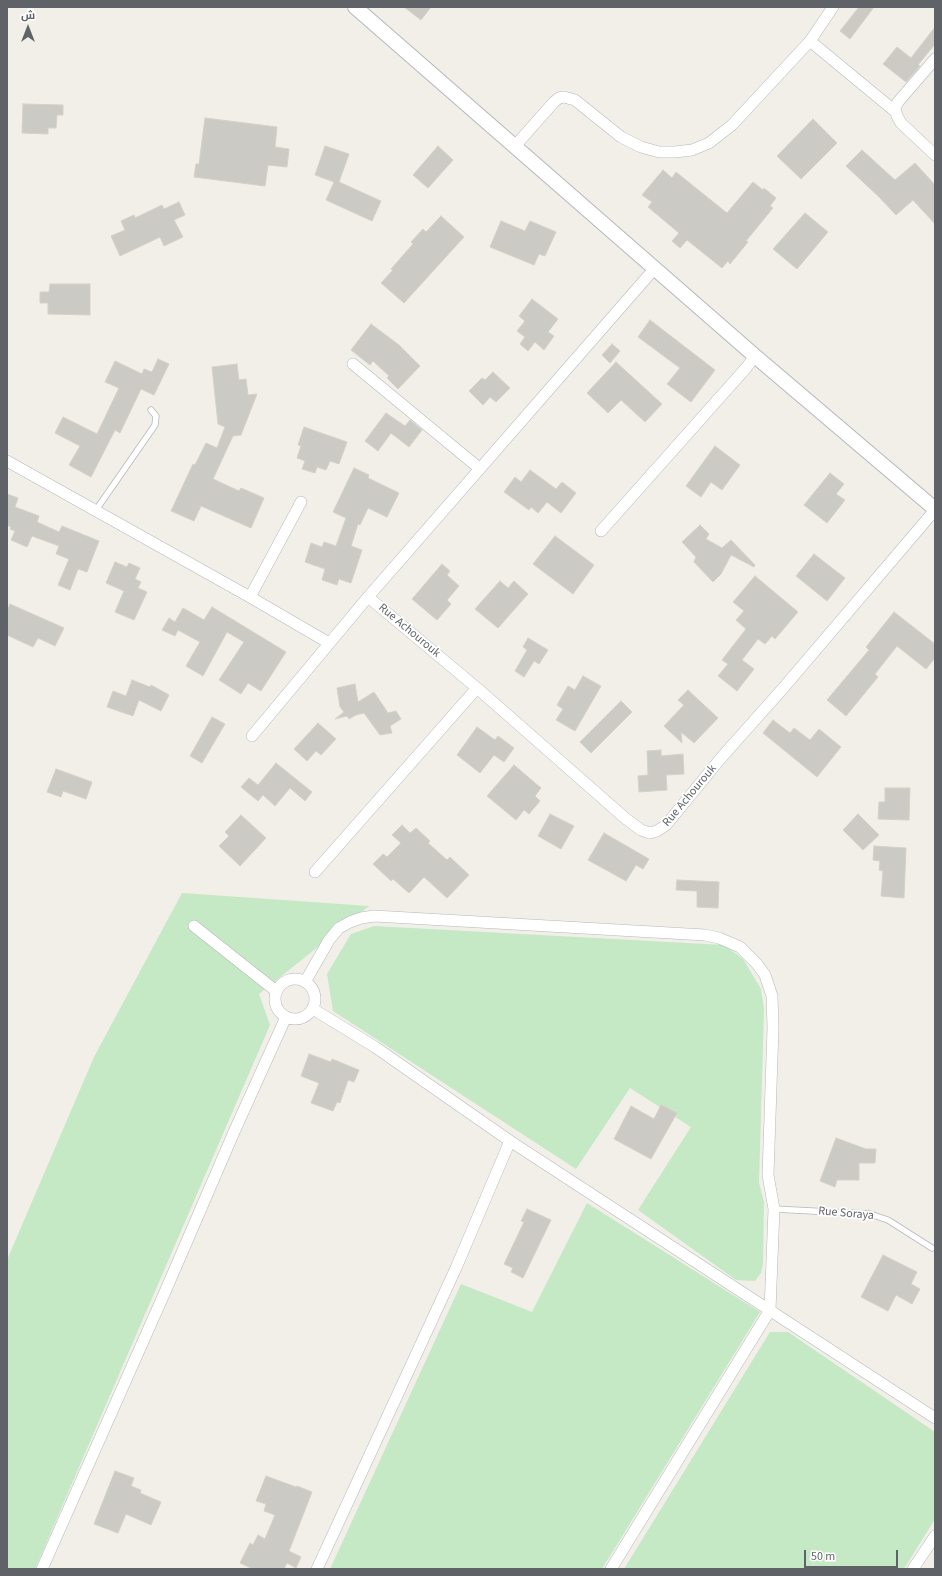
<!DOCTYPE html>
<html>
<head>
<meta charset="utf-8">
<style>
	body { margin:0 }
	#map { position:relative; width:942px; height:1576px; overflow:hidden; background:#f1efe8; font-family:"Source Sans 3",Cairo,sans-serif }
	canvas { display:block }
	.frame { position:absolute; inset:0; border:8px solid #5f6368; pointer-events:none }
	.north { position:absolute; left:8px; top:8px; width:40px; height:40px; -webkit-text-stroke:3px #fff; paint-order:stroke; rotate:0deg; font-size:11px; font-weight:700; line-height:16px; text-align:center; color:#5f6368 }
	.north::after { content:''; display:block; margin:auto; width:14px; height:18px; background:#5f6368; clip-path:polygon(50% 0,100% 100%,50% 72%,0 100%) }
	.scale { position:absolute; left:804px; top:1550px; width:94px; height:18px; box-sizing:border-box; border:2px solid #5f6368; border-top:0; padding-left:5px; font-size:12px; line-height:14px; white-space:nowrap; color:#5f6368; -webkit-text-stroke:3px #fff; paint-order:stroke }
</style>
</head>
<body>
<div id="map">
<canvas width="942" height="1576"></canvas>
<div class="frame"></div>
<div class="north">ش</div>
<div class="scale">50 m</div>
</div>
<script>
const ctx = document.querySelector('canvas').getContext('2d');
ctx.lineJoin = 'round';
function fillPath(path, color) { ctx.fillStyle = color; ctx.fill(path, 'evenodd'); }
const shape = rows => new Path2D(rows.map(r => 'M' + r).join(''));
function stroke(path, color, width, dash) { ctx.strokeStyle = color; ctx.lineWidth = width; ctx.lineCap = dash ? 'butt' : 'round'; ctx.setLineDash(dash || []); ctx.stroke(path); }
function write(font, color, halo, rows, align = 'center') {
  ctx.font = font + ' "Source Sans 3",sans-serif'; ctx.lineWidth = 3.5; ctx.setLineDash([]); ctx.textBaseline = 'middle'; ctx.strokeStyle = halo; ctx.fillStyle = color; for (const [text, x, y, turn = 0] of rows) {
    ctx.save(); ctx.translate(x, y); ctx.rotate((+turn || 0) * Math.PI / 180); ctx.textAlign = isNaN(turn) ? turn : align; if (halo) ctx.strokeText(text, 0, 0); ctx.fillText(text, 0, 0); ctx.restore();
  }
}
fillPath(shape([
	[182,893,369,906,259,994,270,1025,35,1569,7,1569,7,1260,94,1057],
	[374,926,724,945,743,959,761,989,764,1009,759,1183,764,1202,763,1264,761,1273,755,1281,736,1280,638,1210,691,1127,630,1088,576,1169,333,1011,327,974,351,934],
	[587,1203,760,1312,602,1569,330,1569,461,1284,532,1312],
	[770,1332,788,1332,935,1432,935,1519,904,1569,624,1569]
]), '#c5e8c5');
const building = shape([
	[404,7,431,7,421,20,404,7],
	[859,7,874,7,850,39,840,31,859,7],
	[935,27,935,44,918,65,920,66,906,82,883,64,897,47,911,58,935,27],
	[23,104,63,105,63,115,57,115,56,128,48,128,48,134,22,133,23,104],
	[205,118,277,127,275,147,289,149,287,167,268,165,265,186,194,177,196,164,199,164,205,118],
	[813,119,837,143,801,179,777,156,813,119],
	[325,146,349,154,339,182,381,201,372,221,326,200,334,182,315,175,325,146],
	[438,146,453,160,428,188,413,175,438,146],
	[862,150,895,180,915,163,935,185,935,224,913,200,896,215,879,197,846,166,862,150],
	[663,170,672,178,676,172,727,213,753,182,763,190,764,188,776,198,770,206,773,208,746,241,748,242,730,264,728,261,722,268,687,240,680,248,672,241,679,233,648,207,652,202,642,195,663,170],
	[179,202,185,215,174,220,183,237,164,246,160,237,120,256,111,236,125,230,121,221,134,215,135,218,162,205,164,209,179,202],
	[805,213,828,232,797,269,773,249,805,213],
	[441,216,464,237,404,303,381,283,393,270,391,269,413,244,411,242,423,229,426,232,441,216],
	[501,221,525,231,530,221,556,232,545,256,539,254,534,265,490,247,501,221],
	[50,284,90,284,90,315,48,314,48,303,40,303,40,292,49,292,50,284],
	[532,299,558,319,548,332,554,336,544,350,535,342,528,351,520,344,525,337,517,331,525,321,519,316,532,299],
	[650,320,715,370,691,402,667,384,680,368,638,337,650,320],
	[371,324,399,345,420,366,398,389,387,378,389,376,373,361,370,365,351,350,371,324],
	[612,344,620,351,610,363,602,355,612,344],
	[158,359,169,364,154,395,141,389,120,433,115,430,91,477,69,465,80,446,55,433,63,417,97,434,119,388,105,382,115,361,142,374,144,369,152,372,158,359],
	[616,362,662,404,645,422,621,400,608,413,587,393,616,362],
	[237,364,239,380,246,379,248,395,257,394,241,435,233,436,213,479,239,491,241,488,264,498,251,528,201,506,194,521,171,511,193,464,195,465,206,443,217,448,225,427,218,424,212,367,237,364],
	[493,372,510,388,496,402,490,397,483,405,469,391,482,378,485,380,493,372],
	[386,413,405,426,410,420,422,430,409,447,391,433,378,451,365,441,386,413],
	[304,427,347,442,339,464,330,461,326,470,317,467,315,473,302,469,305,461,297,458,301,446,298,445,304,427],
	[715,446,740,465,722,490,711,482,701,497,686,486,715,446],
	[354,468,369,475,368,478,399,493,387,517,368,508,360,525,358,524,351,546,362,550,351,583,339,579,337,585,322,580,325,569,305,562,311,543,322,547,324,542,336,546,346,518,333,512,354,468],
	[530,470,556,489,562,482,576,493,561,513,547,502,538,513,531,507,529,510,504,492,515,477,521,482,530,470],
	[830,473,844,484,836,494,845,500,827,523,804,505,830,473],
	[7,494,18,498,15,507,39,516,37,522,59,532,62,526,99,541,87,572,78,569,70,590,58,585,69,559,56,554,59,546,32,536,27,547,11,540,15,531,10,529,11,527,7,525,7,494],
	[700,525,709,534,706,539,722,548,731,540,755,565,754,567,731,555,721,574,713,582,694,562,696,557,682,542,700,525],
	[555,536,594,565,573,594,533,564,555,536],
	[814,554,845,578,827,601,796,576,814,554],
	[115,562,127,567,129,563,140,568,135,579,141,582,138,588,147,592,134,620,115,612,124,591,106,583,115,562],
	[442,564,450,571,447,575,459,586,447,600,451,604,437,620,412,599,442,564],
	[755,576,798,612,775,639,772,636,765,644,758,639,742,660,754,669,737,691,718,676,728,664,722,660,746,629,736,620,744,611,733,602,755,576],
	[500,581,508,588,514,581,528,594,498,628,475,609,500,581],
	[10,604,64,628,55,646,38,638,33,647,7,635,7,611,10,604],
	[212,607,286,652,261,691,248,683,241,694,219,680,244,642,227,632,203,676,186,666,200,642,178,630,175,636,162,630,169,618,175,622,183,608,204,620,212,607],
	[894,612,935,644,935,658,926,669,897,646,875,674,878,677,846,716,827,700,869,650,866,647,894,612],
	[528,638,548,650,539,664,534,661,524,677,515,671,527,650,523,647,528,638],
	[583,676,601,686,575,731,556,720,563,709,557,705,568,686,575,690,583,676],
	[132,680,150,687,151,685,169,695,161,711,139,700,133,716,107,707,113,691,126,696,132,680],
	[355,684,358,702,374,692,388,713,396,711,401,719,390,726,392,733,380,735,364,713,356,715,349,719,347,716,335,719,344,712,340,707,337,688,355,684],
	[688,690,718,718,694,743,681,732,682,743,664,726,684,705,678,700,688,690],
	[621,701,632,712,591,753,580,742,621,701],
	[212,717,225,724,202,763,190,756,212,717],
	[773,720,790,733,794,728,810,740,819,729,841,747,817,777,763,733,773,720],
	[318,723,336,739,321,755,316,751,307,761,294,749,318,723],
	[477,727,495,740,498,736,514,748,504,762,494,755,480,773,457,755,477,727],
	[661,750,661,756,683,754,684,774,666,775,667,790,639,792,638,776,648,775,647,751,661,750],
	[276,763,312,792,305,801,290,788,275,806,263,795,258,801,241,787,249,778,258,785,276,763],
	[514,765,541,788,535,796,540,801,529,814,524,810,516,820,487,796,514,765],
	[56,769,92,782,86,799,63,791,61,797,47,792,56,769],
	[885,788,910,788,909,820,878,819,879,802,885,802,885,788],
	[550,814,574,826,561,849,538,836,550,814],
	[858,814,879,835,863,850,843,830,858,814],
	[241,815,266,838,240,866,219,846,229,836,225,832,241,815],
	[402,825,410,833,416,828,430,841,428,843,447,860,450,857,469,875,447,898,424,877,409,893,393,879,391,881,373,864,383,854,387,857,401,843,392,835,402,825],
	[604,833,649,859,643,869,636,865,626,881,588,860,604,833],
	[874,846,906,848,904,898,881,896,883,871,879,870,880,861,873,860,874,846],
	[677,880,719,882,718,908,697,907,697,891,676,890,677,880],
	[309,1054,331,1062,332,1059,359,1070,354,1082,348,1080,340,1103,337,1102,333,1111,311,1103,319,1083,301,1076,309,1054],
	[661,1105,677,1113,651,1159,614,1139,631,1106,654,1119,661,1105],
	[836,1138,866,1149,876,1149,875,1163,859,1163,859,1180,837,1180,835,1187,820,1181,836,1138],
	[527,1209,551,1220,523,1278,511,1272,513,1268,504,1264,524,1222,521,1221,527,1209],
	[883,1255,917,1272,911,1284,920,1289,912,1304,896,1295,888,1311,861,1297,883,1255],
	[115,1471,134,1478,131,1486,141,1490,140,1493,161,1502,151,1525,126,1514,118,1533,94,1524,115,1471],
	[266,1476,296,1487,297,1486,312,1492,289,1551,301,1557,296,1568,287,1563,284,1569,253,1569,240,1563,250,1543,253,1545,258,1535,265,1539,275,1515,264,1511,266,1504,256,1501,266,1476]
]);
fillPath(building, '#cccac5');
stroke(building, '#d6d1c6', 1);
const service = shape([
	[96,510,155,425,156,416,151,410],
	[774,1209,870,1214,888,1220,932,1248]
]);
const minor = shape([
	[810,41,896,112],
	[935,59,898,102,895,108,897,116,901,123,935,155],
	[515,146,554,102,559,98,564,97,575,100,621,137,641,147,659,152,675,152,692,150,709,143,732,125,810,41,833,7],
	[353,364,479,468],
	[7,461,250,597,329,643],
	[601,531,746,368,755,356],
	[250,597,301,502],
	[368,597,477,688,625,818,641,830,650,833,657,831,666,825,721,758,785,686,935,510],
	[252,736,368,597,655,268],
	[315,872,477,688],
	[194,926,276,991],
	'275 999a20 20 0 1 1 40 0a20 20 0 1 1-40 0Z',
	[305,982,329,940,339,928,350,922,361,918,374,916,705,935,719,938,740,947,757,964,765,975,772,996,773,1028,768,1175,774,1209,770,1310,611,1569],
	[313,1009,375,1047,510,1141,935,1418],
	[42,1569,165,1292,234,1132,286,1017],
	[317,1569,456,1268,510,1141],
	[913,1569,935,1536]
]);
const tertiary = shape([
	[355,7,755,356,935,509]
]);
stroke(service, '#b5b8bc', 7);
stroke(minor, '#b5b8bc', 12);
stroke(tertiary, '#b5b8bc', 16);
stroke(service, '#fff', 5.5);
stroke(minor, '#fff', 11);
stroke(tertiary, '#fff', 14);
write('12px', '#5f6368', '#fff', [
	["Rue Achourouk",409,631,40],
	["Rue Achourouk",690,796,-50],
	["Rue Soraya",846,1214,5]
]);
</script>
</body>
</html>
